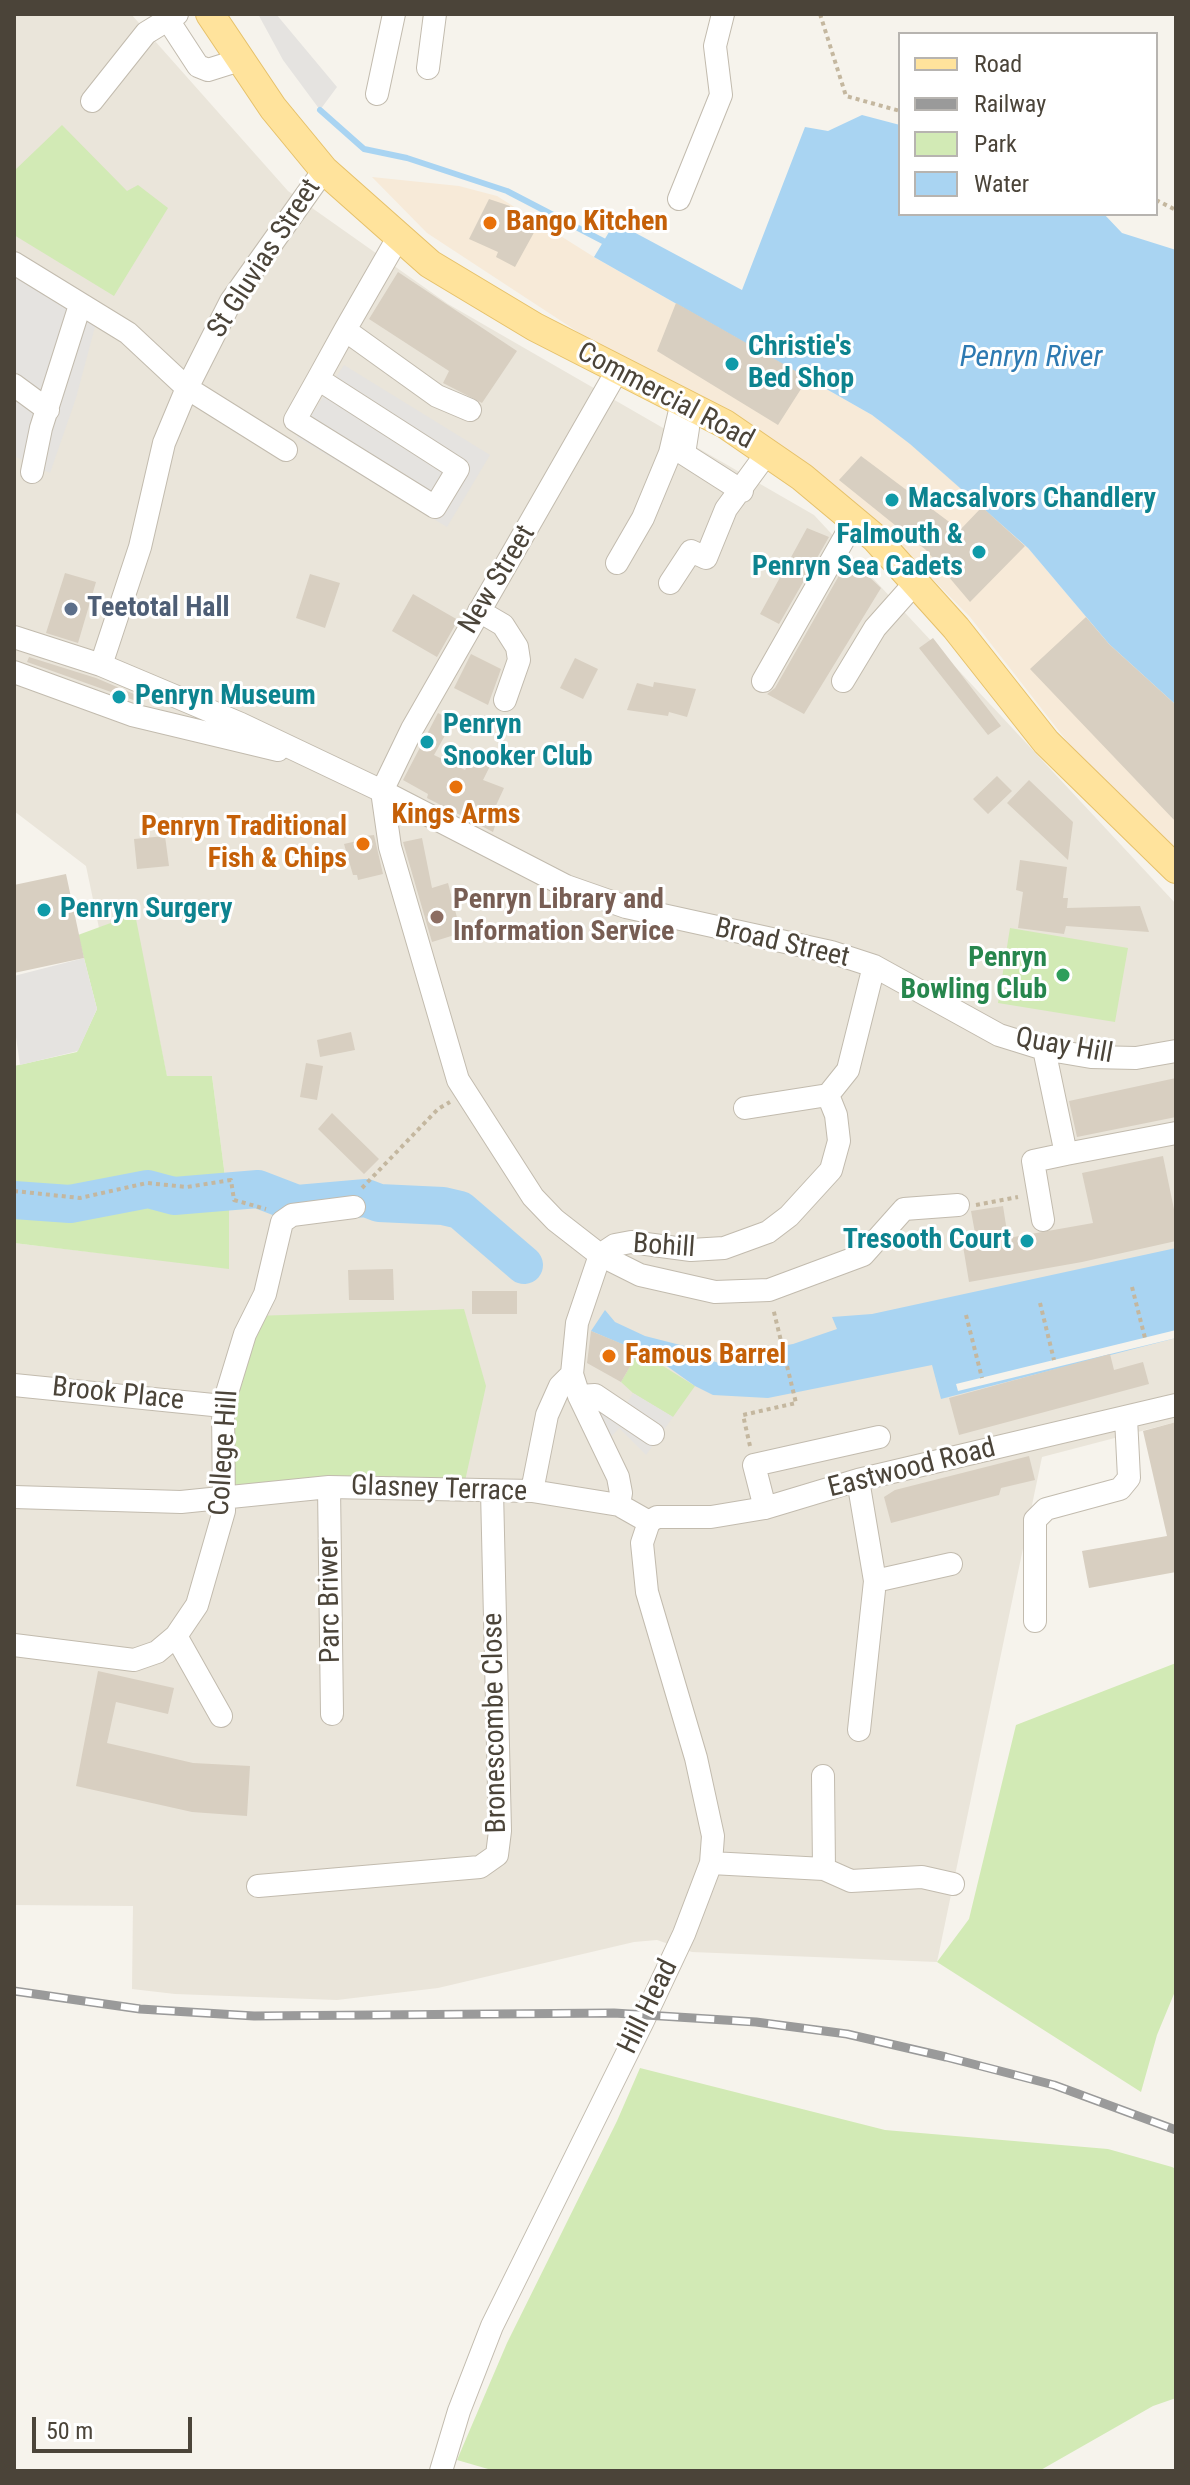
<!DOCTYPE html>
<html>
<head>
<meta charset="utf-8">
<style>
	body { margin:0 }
	#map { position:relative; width:1190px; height:2485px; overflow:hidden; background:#f6f3ec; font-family:"Roboto Condensed",sans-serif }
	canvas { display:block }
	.frame { position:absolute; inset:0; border:16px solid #4b4439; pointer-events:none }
	.legend { position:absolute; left:898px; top:32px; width:260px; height:184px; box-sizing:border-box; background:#fff; border:2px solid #b7b4b0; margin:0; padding:10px 14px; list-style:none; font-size:24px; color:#4b4439 }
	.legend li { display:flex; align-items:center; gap:16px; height:40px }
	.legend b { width:40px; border:2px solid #b7b4b0 }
	.scale { position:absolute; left:32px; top:2417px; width:160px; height:36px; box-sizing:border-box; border:4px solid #4b4439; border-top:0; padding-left:10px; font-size:24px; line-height:28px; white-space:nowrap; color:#4b4439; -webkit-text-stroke:6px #fff; paint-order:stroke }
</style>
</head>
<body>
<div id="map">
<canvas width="1190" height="2485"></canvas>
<div class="frame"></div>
<ul class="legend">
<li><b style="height:10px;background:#ffe39c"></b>Road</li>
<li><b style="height:10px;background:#9a9a9a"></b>Railway</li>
<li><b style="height:22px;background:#d2eab5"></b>Park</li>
<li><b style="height:22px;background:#a9d4f2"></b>Water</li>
</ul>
<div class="scale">50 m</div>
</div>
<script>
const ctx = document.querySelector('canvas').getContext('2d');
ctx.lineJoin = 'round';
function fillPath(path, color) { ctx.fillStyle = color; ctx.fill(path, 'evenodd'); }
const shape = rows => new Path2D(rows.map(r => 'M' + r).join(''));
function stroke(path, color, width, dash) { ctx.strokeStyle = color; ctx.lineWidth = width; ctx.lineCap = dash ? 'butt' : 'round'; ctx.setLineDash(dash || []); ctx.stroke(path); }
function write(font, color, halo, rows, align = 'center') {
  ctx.font = font + ' "Roboto Condensed",sans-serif'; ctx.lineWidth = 6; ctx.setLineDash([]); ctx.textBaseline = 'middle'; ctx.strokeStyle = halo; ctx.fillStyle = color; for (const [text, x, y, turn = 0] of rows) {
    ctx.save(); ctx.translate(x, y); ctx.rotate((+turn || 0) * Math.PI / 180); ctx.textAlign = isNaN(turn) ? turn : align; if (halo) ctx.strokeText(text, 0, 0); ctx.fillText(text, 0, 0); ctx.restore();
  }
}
fillPath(shape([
	[14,14,131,14,288,191,448,304,814,515,1176,904,1176,1422,1042,1457,937,1962,692,1952,657,1940,634,1942,438,1988,337,2000,175,1994,132,1989,133,1906,14,1905,14,1243,228,1268,229,1208,212,1076,167,1077,134,914,99,928,86,866,14,811]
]), '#eae5da');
fillPath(shape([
	[372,177,459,186,497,196,594,257,872,415,911,444,1028,548,1109,644,1176,705,1176,849,1073,749,970,617,875,521,746,423,581,334,427,233]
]), '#f7ead8');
fillPath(shape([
	[62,125,127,191,138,185,168,208,114,296,14,235,14,171],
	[135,914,167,1076,212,1076,229,1208,229,1269,14,1243,14,1066,77,1052,97,1009,78,935],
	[1010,928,1128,948,1115,1022,998,1003],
	[464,1309,486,1386,463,1490,225,1499,223,1406,254,1316],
	[639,1351,695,1386,673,1417,633,1393,621,1382],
	[1176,1663,1176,1989,1157,2035,1141,2092,937,1962,969,1919,1016,1725],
	[640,2068,885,2130,1108,2149,1172,2167,1176,2169,1176,2398,1153,2406,1039,2471,495,2471,457,2460,507,2343,617,2121]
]), '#d2eab5');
fillPath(shape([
	[258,14,276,14,337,87,320,110,283,60],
	[14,276,96,323,76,398,50,473,14,456],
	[344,365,490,455,447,527,297,437],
	[84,958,97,1009,78,1051,20,1065,14,1023,14,976],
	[633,1393,673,1417,646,1455,619,1428,610,1438,596,1410,625,1407]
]), '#e5e3e0');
fillPath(shape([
	[862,115,900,125,900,214,1104,214,1122,233,1176,250,1176,705,1109,644,1028,548,910,444,872,415,594,257,615,222,742,290,805,127,828,131],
	[1176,1248,1176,1338,941,1399,932,1365,768,1398,713,1395,695,1386,657,1359,591,1331,605,1310,615,1322,645,1336,700,1350,699,1357,719,1363,721,1357,793,1344,837,1329,832,1317,872,1314]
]), '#a9d4f2');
fillPath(shape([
	[1176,1330,1176,1338,958,1391,956,1384]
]), '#f6f3ec');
stroke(shape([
	[320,110,364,149,407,158,507,191,605,242]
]), '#a9d4f2', 6);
stroke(shape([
	[14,1200,70,1204,148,1189,174,1196,258,1189,297,1204,366,1198,379,1203,443,1206,460,1210,524,1265]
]), '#a9d4f2', 38);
fillPath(shape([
	[489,199,510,206,508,211,537,227,515,267,496,257,498,252,469,239],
	[398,272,517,351,482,403,443,383,449,371,369,319],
	[676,303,808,378,778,425,657,351],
	[861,456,960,530,982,507,1025,546,970,602,926,550,839,480],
	[807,528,829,537,779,624,760,614],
	[849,558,881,588,804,714,767,694,775,688],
	[65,573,96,582,78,643,46,633],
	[310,574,340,583,325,628,296,618],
	[413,594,458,620,437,657,392,631],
	[1086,617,1109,644,1176,705,1176,822,1030,669],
	[933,638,1001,726,988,735,919,648],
	[471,654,501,669,488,705,454,688],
	[29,657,96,678,141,697,139,702,27,662],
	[575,658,598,669,583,699,560,688],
	[654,682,696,689,687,717,669,712,668,716,627,710,637,683,653,687],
	[438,713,453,721,434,755,465,770,472,757,490,766,483,780,504,788,493,812,499,814,493,832,427,798,428,794,403,780],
	[997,776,1012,791,988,814,973,799],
	[1029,780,1073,822,1068,860,1007,803],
	[374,835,383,874,358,880,357,875,353,875,344,844,357,841,357,837],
	[165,836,169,866,137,869,134,839],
	[422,838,432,888,448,883,461,933,432,942,403,842],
	[1020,860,1067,867,1063,898,1068,898,1067,908,1140,906,1149,932,1066,926,1064,934,1018,928,1023,892,1016,890],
	[66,874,84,958,14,973,14,885],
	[351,1032,355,1050,320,1057,317,1040],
	[306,1063,323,1066,317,1100,300,1097],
	[1176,1078,1176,1117,1077,1137,1069,1101],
	[332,1113,379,1159,364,1174,318,1129],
	[1163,1156,1176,1219,1176,1241,1082,1262,969,1282,963,1246,977,1244,971,1211,1003,1206,1008,1238,1093,1223,1082,1173],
	[393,1269,394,1300,349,1300,348,1270],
	[472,1291,517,1291,517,1314,472,1314],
	[591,1331,639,1351,621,1382,587,1363],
	[1110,1354,1114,1370,1143,1362,1149,1384,959,1435,949,1398],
	[1176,1422,1176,1572,1089,1588,1082,1551,1167,1536,1143,1431],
	[1029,1456,1035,1480,1001,1488,999,1495,891,1523,884,1497,895,1490],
	[98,1671,174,1688,168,1714,116,1702,107,1743,193,1763,250,1766,247,1816,192,1812,76,1786]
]), '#d8cfc1');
const minor = shape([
	[168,20,198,66,208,70,243,59],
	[428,68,435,14],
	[377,94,394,14],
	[92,101,146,33,177,14],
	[679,199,721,95,715,46,723,14],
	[14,263,128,333,187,388,286,450],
	[345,330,437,396,470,410],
	[318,379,458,469,435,507,295,420,318,379,345,330,399,236],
	[14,385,48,410],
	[688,428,684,454,742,491],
	[32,472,41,428,80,305],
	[617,563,643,518,670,453,682,402],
	[670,583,691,551,706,558,726,509,767,453],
	[479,611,503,625,517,647,519,660,505,700],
	[14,637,101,665,241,724,382,791,566,886,626,907,831,952,874,966,999,1035,1044,1049,1091,1057,1136,1058,1176,1051],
	[101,665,140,547,164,443,187,388,231,301,324,170],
	[14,672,132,715,278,750],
	[763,681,854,521],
	[843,681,875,628,915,583],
	[382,791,390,847,458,1080,533,1197,555,1220,600,1255,640,1275,715,1292,769,1290,863,1255,904,1209,958,1205],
	[382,791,412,729,617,371],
	[1044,1049,1066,1154,1176,1133],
	[828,1095,848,1070,874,966],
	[745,1108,828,1095],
	[1043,1220,1033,1161,1066,1154],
	[600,1255,615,1245,631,1242,691,1250,724,1248,768,1232,789,1216,831,1170,839,1141,836,1115,828,1095],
	[600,1255,577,1323,572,1374,579,1396,618,1477,621,1493,619,1505],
	[14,1385,223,1406],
	[579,1396,595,1395,653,1434],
	[858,1480,875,1581,859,1730],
	[329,1487,332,1714],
	[532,1491,547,1415,560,1386,572,1374],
	[14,1497,181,1502,329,1487,532,1491,619,1505,649,1522],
	[765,1508,754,1465,879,1437],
	[649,1522,657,1517,711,1517,765,1508,858,1480,1176,1405],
	[875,1581,951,1564],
	[1035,1621,1035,1520,1046,1509,1120,1489,1129,1478,1126,1418],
	[176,1636,221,1716],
	[14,1645,134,1660,157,1652,176,1636,197,1605,224,1511,223,1406,245,1334,265,1294,282,1222,292,1215,354,1207],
	[711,1863,824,1869,823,1776],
	[824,1869,851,1881,922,1877,953,1884],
	[258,1886,480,1867,497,1855,500,1831,492,1491],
	[441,2471,459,2411,492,2326,643,2021,684,1934,711,1863,713,1836,696,1758,647,1592,642,1543,649,1522]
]);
const major = shape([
	[210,14,273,108,324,170,430,264,535,327,725,424,802,477,875,538,956,628,1046,742,1176,869]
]);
stroke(minor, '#c2bbae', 24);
stroke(major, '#e6c16a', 30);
stroke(shape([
	[820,14,846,96,900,111],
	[1156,200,1176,210],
	[362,1188,438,1109,450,1102],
	[14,1191,80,1198,147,1183,187,1187,231,1180,234,1200,266,1209],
	[976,1205,1018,1197],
	[1132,1287,1145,1338],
	[1040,1303,1054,1360],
	[966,1315,982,1378],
	[750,1446,743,1415,796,1403,773,1308]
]), '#c4b79f', 4, [4, 4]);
stroke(minor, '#fff', 22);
stroke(major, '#ffe39c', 28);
const rail = shape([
	[14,1991,140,2009,254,2016,614,2013,756,2022,847,2034,946,2057,1054,2085,1176,2130]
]);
stroke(rail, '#9a9a9a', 9);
stroke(rail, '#fff', 6, [18]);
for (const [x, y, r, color] of [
	[490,223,8,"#e8710a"],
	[732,364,8,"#0f9aa8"],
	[892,500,8,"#0f9aa8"],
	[979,552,8,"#0f9aa8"],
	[71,609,8,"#5c6f8a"],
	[119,697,8,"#0f9aa8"],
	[427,742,8,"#0f9aa8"],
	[456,787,8,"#e8710a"],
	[363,844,8,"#e8710a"],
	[44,910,8,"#0f9aa8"],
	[437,917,8,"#8d6e63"],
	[1063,975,8,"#2e9e5b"],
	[1027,1241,8,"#0f9aa8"],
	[609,1356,8,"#e8710a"]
]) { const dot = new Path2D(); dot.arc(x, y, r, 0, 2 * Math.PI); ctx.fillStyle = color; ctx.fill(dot); stroke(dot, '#fff', 3); }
write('bold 28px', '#c56008', '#fff', [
	["Bango Kitchen",506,223],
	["Kings Arms",456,816,"center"],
	["Penryn Traditional",347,828,"right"],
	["Fish & Chips",347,860,"right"],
	["Famous Barrel",625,1356]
], 'left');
write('28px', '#4b4439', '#fff', [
	["St Gluvias Street",265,259,-57],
	["Commercial Road",665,397,28],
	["New Street",498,580,-59],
	["Broad Street",782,944,13],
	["Quay Hill",1064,1047,10],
	["Bohill",664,1247,4],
	["Brook Place",118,1395,6],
	["College Hill",225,1453,-86],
	["Eastwood Road",912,1469,-14],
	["Glasney Terrace",439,1490,2],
	["Parc Briwer",331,1600,-91],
	["Bronescombe Close",496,1723,-91],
	["Hill Head",649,2007,-64]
]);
write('bold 28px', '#0d838f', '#fff', [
	["Christie's",748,348],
	["Bed Shop",748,380],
	["Macsalvors Chandlery",908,500],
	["Falmouth &",963,536,"right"],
	["Penryn Sea Cadets",963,568,"right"],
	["Penryn Museum",135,697],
	["Penryn",443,726],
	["Snooker Club",443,758],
	["Penryn Surgery",60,910],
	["Tresooth Court",1011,1241,"right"]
], 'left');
write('bold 28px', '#4e5e75', '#fff', [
	["Teetotal Hall",87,609]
], 'left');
write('bold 28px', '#785e54', '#fff', [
	["Penryn Library and",453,901],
	["Information Service",453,933]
], 'left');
write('bold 28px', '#27864d', '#fff', [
	["Penryn",1047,959],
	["Bowling Club",1047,991]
], 'right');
write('italic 30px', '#2e7ab2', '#fff', [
	["Penryn River",1031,358]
]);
</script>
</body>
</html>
